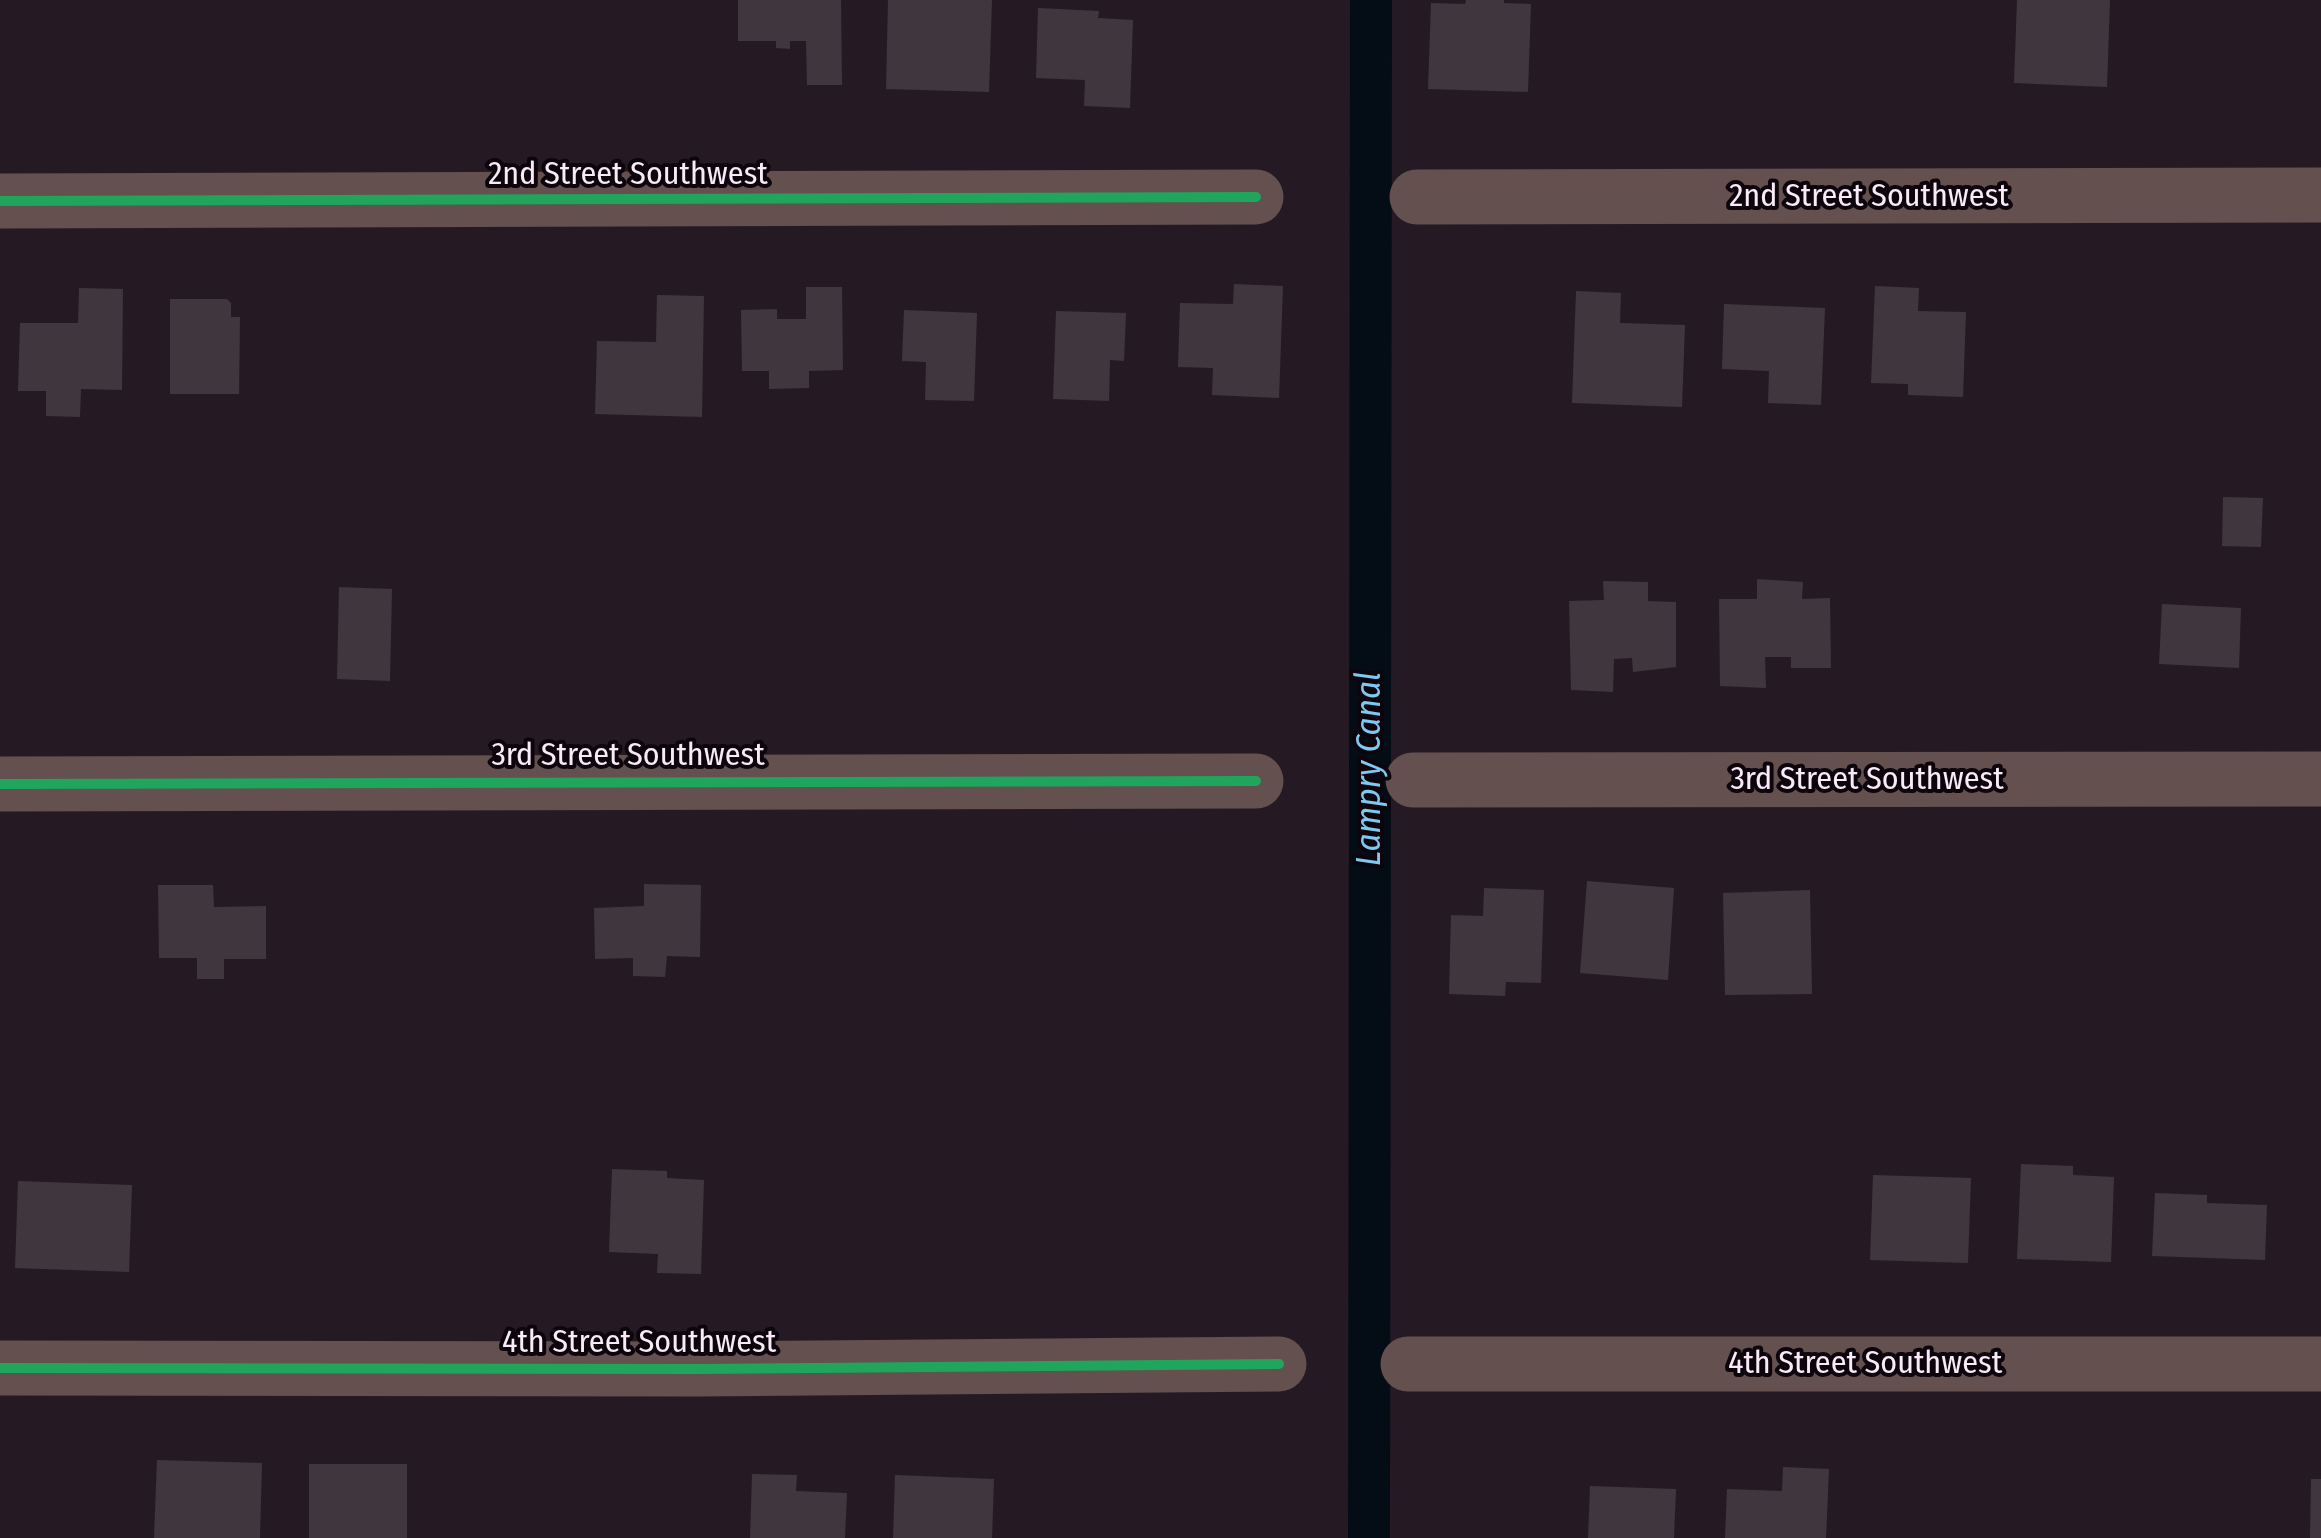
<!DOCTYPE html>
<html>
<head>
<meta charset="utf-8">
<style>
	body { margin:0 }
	canvas { display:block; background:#251a24 }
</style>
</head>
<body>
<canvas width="2321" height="1538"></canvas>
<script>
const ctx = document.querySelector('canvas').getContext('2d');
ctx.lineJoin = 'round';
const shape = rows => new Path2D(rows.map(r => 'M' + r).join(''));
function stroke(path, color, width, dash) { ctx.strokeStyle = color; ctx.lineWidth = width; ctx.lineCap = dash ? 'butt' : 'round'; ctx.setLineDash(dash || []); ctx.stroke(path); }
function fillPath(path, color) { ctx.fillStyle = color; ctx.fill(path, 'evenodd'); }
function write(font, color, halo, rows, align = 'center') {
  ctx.font = font + ' "Fira Sans Condensed",sans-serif'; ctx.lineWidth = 8; ctx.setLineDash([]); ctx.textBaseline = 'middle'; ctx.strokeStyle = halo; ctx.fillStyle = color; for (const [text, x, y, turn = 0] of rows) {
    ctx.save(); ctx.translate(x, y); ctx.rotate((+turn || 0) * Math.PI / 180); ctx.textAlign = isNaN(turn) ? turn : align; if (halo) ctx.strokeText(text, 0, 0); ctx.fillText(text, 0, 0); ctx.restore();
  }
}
stroke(shape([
	[1369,1538,1371,0]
]), '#040d15', 42);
fillPath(shape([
	[738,0,841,0,842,85,807,85,806,41,790,41,790,49,776,48,776,41,738,41],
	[888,0,992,0,989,92,886,89],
	[1466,0,1504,0,1504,3,1531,4,1528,92,1428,89,1431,3,1465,4],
	[2017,0,2110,0,2107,87,2014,83],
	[1038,8,1099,11,1098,18,1133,20,1130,108,1084,106,1085,80,1036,78],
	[1234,284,1283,286,1279,398,1212,395,1213,368,1178,367,1180,303,1233,304],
	[1875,286,1919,288,1918,311,1966,312,1963,397,1908,395,1908,384,1871,383],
	[806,287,842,287,843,370,809,371,809,388,769,389,769,371,742,371,741,310,777,309,777,319,806,319],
	[79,288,123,289,122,390,81,389,80,417,46,416,46,391,18,391,20,323,78,323],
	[1576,291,1621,293,1620,323,1685,325,1682,407,1572,403],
	[657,295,704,296,702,417,595,414,597,341,656,342],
	[170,299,227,299,231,303,231,317,240,317,239,394,170,394],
	[1724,304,1825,308,1821,405,1768,403,1769,371,1722,369],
	[904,310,977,313,974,401,925,400,926,362,902,361],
	[1056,311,1126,313,1124,361,1110,360,1109,401,1053,399],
	[2223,497,2263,498,2261,547,2222,546],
	[1757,579,1803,582,1802,599,1830,598,1831,668,1791,668,1791,657,1765,657,1766,688,1720,686,1719,599,1757,599],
	[1603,581,1648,582,1648,601,1676,602,1676,667,1633,672,1632,658,1614,659,1613,692,1571,690,1569,601,1604,600],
	[339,587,392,589,390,681,337,679],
	[2162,604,2241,608,2239,668,2159,664],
	[1587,881,1674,888,1668,980,1580,973],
	[644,884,701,885,700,957,667,956,665,977,633,976,633,958,595,959,594,908,644,906],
	[158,885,213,885,214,907,266,906,266,959,224,959,224,979,197,979,197,958,159,958],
	[1484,888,1544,890,1541,983,1506,982,1505,996,1449,994,1451,915,1483,916],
	[1810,890,1812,994,1725,995,1723,893],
	[2021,1164,2073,1166,2073,1175,2114,1177,2111,1262,2017,1259],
	[612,1169,667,1171,667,1178,704,1180,701,1274,657,1273,658,1254,609,1252],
	[1873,1175,1971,1178,1968,1263,1870,1260],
	[18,1181,132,1185,129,1272,15,1268],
	[2155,1193,2207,1195,2207,1203,2267,1205,2265,1260,2152,1256],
	[157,1460,262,1463,260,1538,154,1538],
	[309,1464,407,1464,407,1538,309,1538],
	[1783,1467,1829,1469,1826,1538,1725,1538,1727,1489,1782,1491],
	[752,1474,797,1475,796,1491,847,1493,845,1538,750,1538],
	[895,1475,994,1479,992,1538,893,1538],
	[2311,1479,2321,1479,2321,1538,2310,1538],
	[1590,1486,1676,1489,1674,1538,1588,1538]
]), '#3f363e');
stroke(shape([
	[1417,197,2321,195],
	[0,201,1256,197],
	[1413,780,2321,779],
	[0,784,1256,781],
	[1408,1364,2321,1364],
	[0,1368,698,1369,1279,1364]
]), '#63504f', 55);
stroke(shape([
	[0,201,1256,197],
	[0,784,1256,781],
	[0,1368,698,1369,1279,1364]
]), '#20a55d', 10);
write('32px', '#f8eaf7', '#0d050c', [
	["2nd Street Southwest",628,175],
	["2nd Street Southwest",1869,197],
	["3rd Street Southwest",628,756],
	["3rd Street Southwest",1867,780],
	["4th Street Southwest",639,1343],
	["4th Street Southwest",1865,1364]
]);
write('italic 35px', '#7ec9f3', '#0d050c', [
	["Lampry Canal",1370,769,-90]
]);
</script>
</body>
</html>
